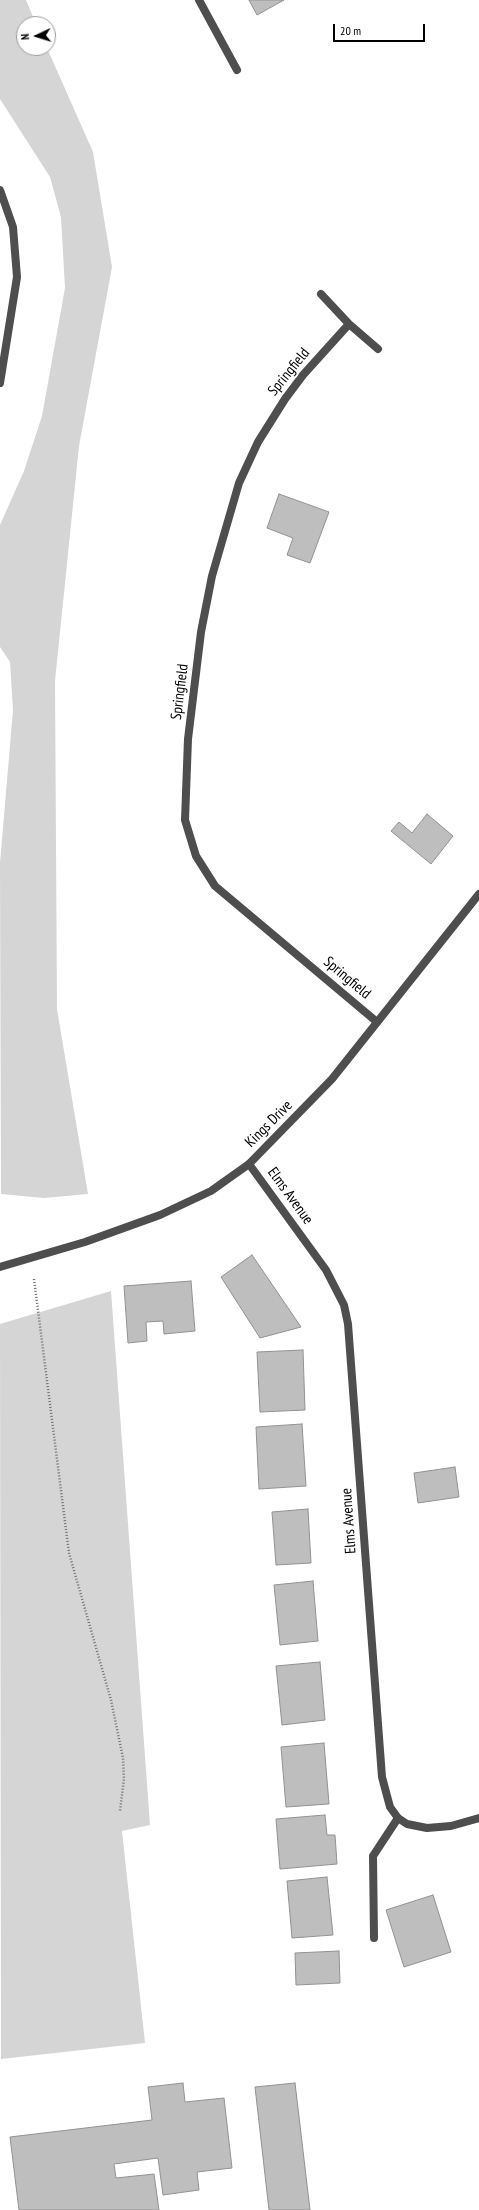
<!DOCTYPE html>
<html>
<head>
<meta charset="utf-8">
<style>
	body { margin:0 }
	#map { position:relative; width:479px; height:2210px; overflow:hidden; background:#fff; font-family:"PT Sans Narrow",sans-serif }
	canvas { display:block }
	.north { position:absolute; left:16px; top:16px; width:40px; height:40px; box-sizing:border-box; background:#fff; border:1px solid #999; border-radius:50%; rotate:266deg; font-size:11px; font-weight:700; line-height:16px; text-align:center; color:#000 }
	.north::after { content:''; display:block; margin:auto; width:14px; height:18px; background:#000; clip-path:polygon(50% 0,100% 100%,50% 72%,0 100%) }
	.scale { position:absolute; left:333px; top:24px; width:92px; height:18px; box-sizing:border-box; border:2px solid #000; border-top:0; padding-left:5px; font-size:12px; line-height:14px; white-space:nowrap; color:#000; -webkit-text-stroke:3px #fff; paint-order:stroke }
</style>
</head>
<body>
<div id="map">
<canvas width="479" height="2210"></canvas>
<div class="north">N</div>
<div class="scale">20 m</div>
</div>
<script>
const ctx = document.querySelector('canvas').getContext('2d');
ctx.lineJoin = 'round';
function fillPath(path, color) { ctx.fillStyle = color; ctx.fill(path, 'evenodd'); }
const shape = rows => new Path2D(rows.map(r => 'M' + r).join(''));
function stroke(path, color, width, dash) { ctx.strokeStyle = color; ctx.lineWidth = width; ctx.lineCap = dash ? 'butt' : 'round'; ctx.setLineDash(dash || []); ctx.stroke(path); }
function write(font, color, halo, rows, align = 'center') {
  ctx.font = font + ' "PT Sans Narrow",sans-serif'; ctx.lineWidth = 3.5; ctx.setLineDash([]); ctx.textBaseline = 'middle'; ctx.strokeStyle = halo; ctx.fillStyle = color; for (const [text, x, y, turn = 0] of rows) {
    ctx.save(); ctx.translate(x, y); ctx.rotate((+turn || 0) * Math.PI / 180); ctx.textAlign = isNaN(turn) ? turn : align; if (halo) ctx.strokeText(text, 0, 0); ctx.fillText(text, 0, 0); ctx.restore();
  }
}
fillPath(shape([
	[0,0,26,0,36,24,24,24,24,48,47,48,93,152,112,267,79,446,55,681,57,1009,88,1194,44,1198,1,1194,0,863,13,710,10,662,0,647,0,525,24,471,42,416,65,288,61,217,50,177,0,99],
	[111,1291,150,1825,122,1831,145,2043,1,2059,0,1324]
]), '#d5d5d5');
const building = shape([
	[249,0,284,0,257,15,249,0],
	[279,494,329,512,310,563,287,555,293,538,267,528,279,494],
	[427,814,453,836,431,864,391,831,399,822,412,833,427,814],
	[252,1255,301,1327,260,1338,221,1277,252,1255],
	[191,1281,195,1331,164,1334,163,1321,146,1322,147,1341,128,1343,124,1286,191,1281],
	[303,1350,305,1410,260,1412,257,1352,303,1350],
	[302,1424,306,1486,259,1489,256,1427,302,1424],
	[455,1467,459,1497,418,1503,414,1473,455,1467],
	[308,1509,311,1563,276,1565,272,1512,308,1509],
	[313,1581,318,1641,280,1645,274,1585,313,1581],
	[320,1662,325,1720,282,1725,276,1666,320,1662],
	[324,1743,329,1804,286,1807,281,1747,324,1743],
	[325,1815,327,1835,335,1835,337,1864,280,1869,276,1819,325,1815],
	[327,1877,333,1935,292,1938,287,1881,327,1877],
	[433,1895,451,1952,404,1967,386,1910,433,1895],
	[339,1951,340,1983,296,1985,295,1953,339,1951],
	[183,2083,185,2102,224,2098,232,2168,197,2172,199,2190,163,2195,158,2158,114,2164,116,2178,154,2174,159,2210,19,2210,10,2137,152,2120,148,2087,183,2083],
	[295,2083,310,2210,269,2210,255,2087,295,2083]
]);
fillPath(building, '#bebebe');
stroke(building, '#929292', 1);
stroke(shape([
	[34,1279,69,1553,111,1700,123,1758,124,1779,120,1811]
]), '#707070', 2.5, [1, 2]);
stroke(shape([
	[0,190,13,227,17,277,0,383],
	[374,1938,373,1856,398,1818]
]), '#4e4e4e', 8);
stroke(shape([
	[199,0,237,70],
	[321,294,349,324,378,349],
	[349,324,303,375,285,399,258,442,239,483,212,576,201,632,188,739,185,820,196,856,215,886,377,1022],
	[249,1164,326,1270,344,1305,348,1324,382,1777,390,1807,398,1818,407,1824,427,1828,451,1826,479,1818]
]), '#4e4e4e', 8);
stroke(shape([
	[0,1267,85,1242,160,1215,211,1191,249,1164,332,1079,479,894]
]), '#4e4e4e', 8);
write('15px', '#000', '#fff', [
	["Springfield",289,372,-51],
	["Springfield",180,692,-83],
	["Springfield",347,978,40],
	["Kings Drive",269,1124,-45],
	["Elms Avenue",290,1196,54],
	["Elms Avenue",349,1521,-94]
]);
</script>
</body>
</html>
